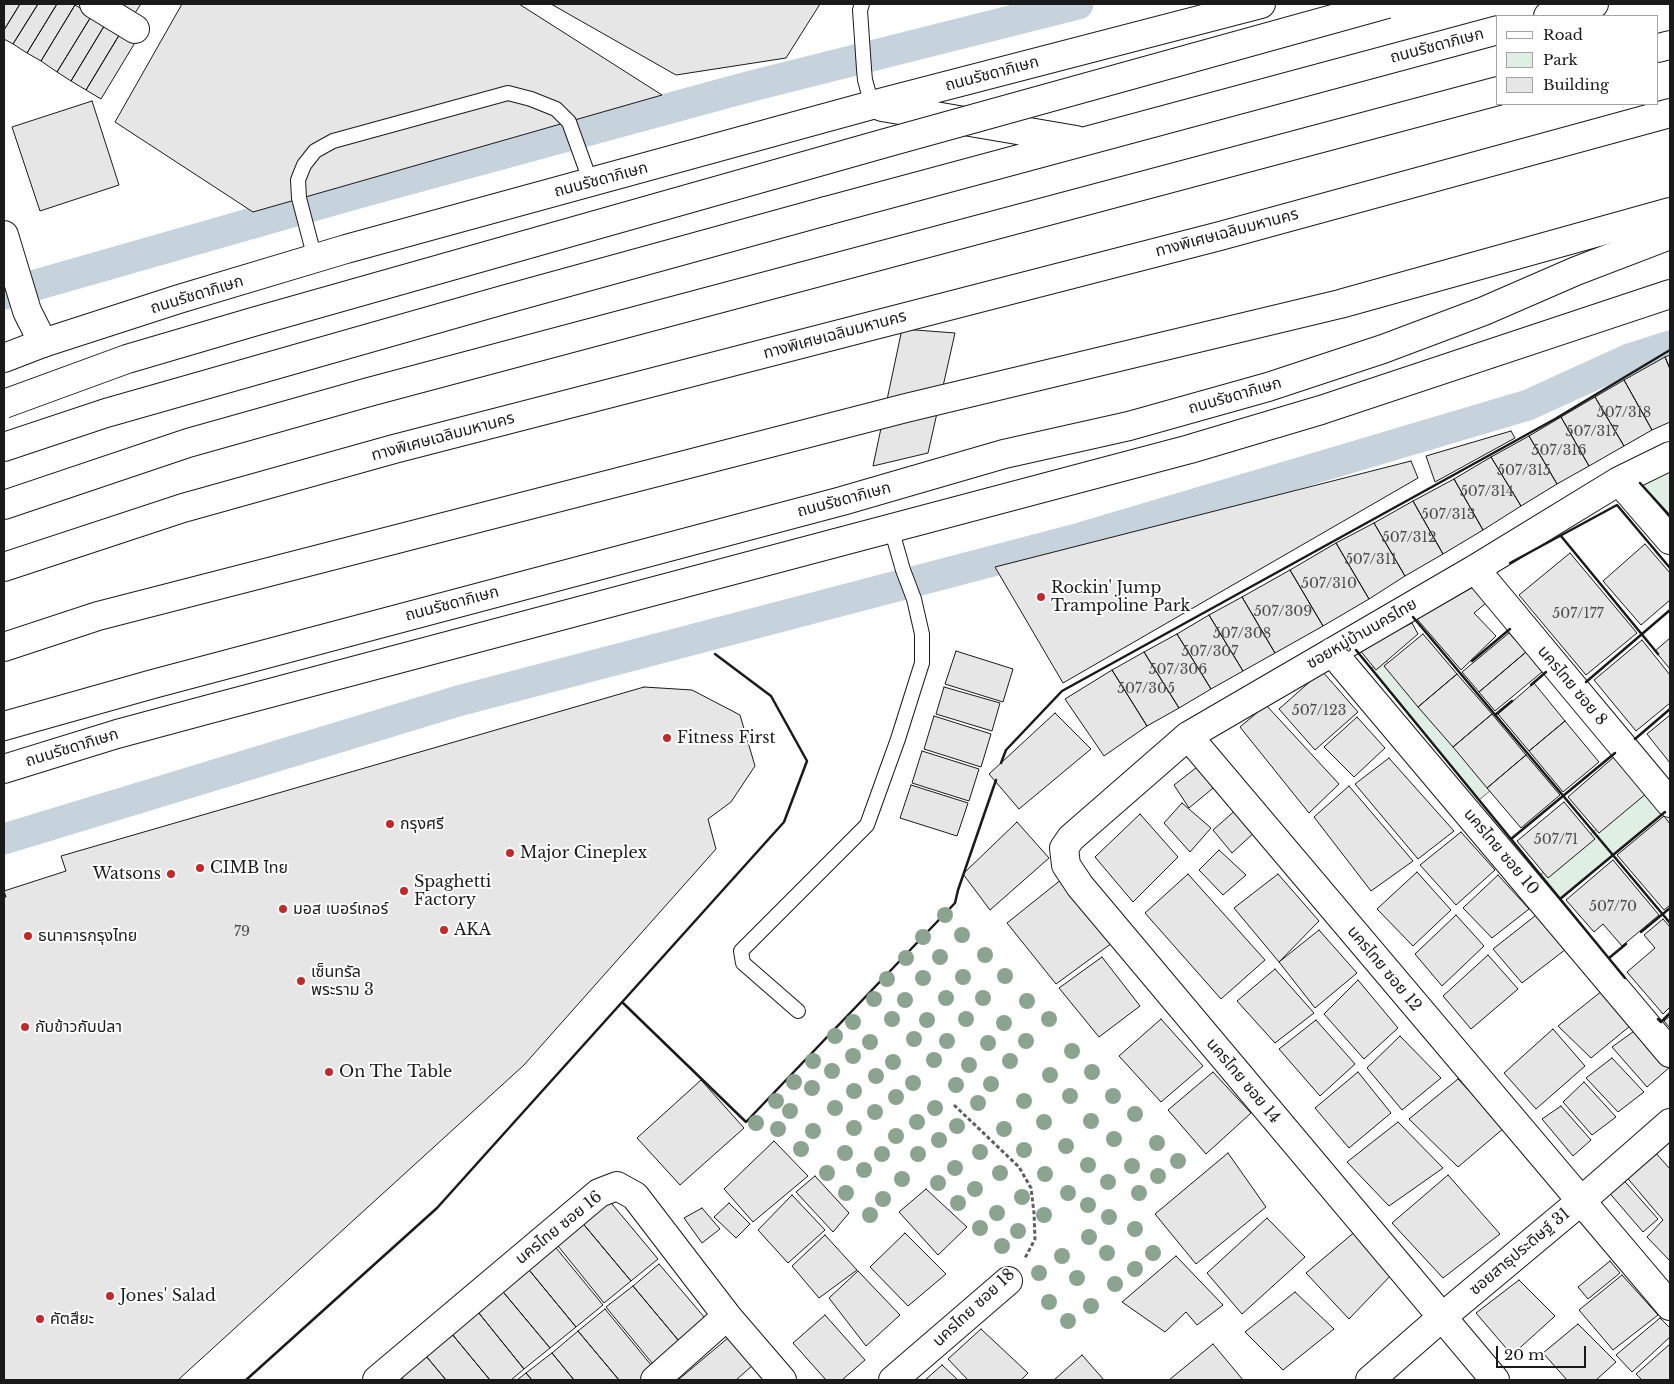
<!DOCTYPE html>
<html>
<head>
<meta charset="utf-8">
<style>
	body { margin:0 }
	#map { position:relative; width:1674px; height:1384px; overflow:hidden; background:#fff; font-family:"Libre Baskerville",serif }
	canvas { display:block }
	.frame { position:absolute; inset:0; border:5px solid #1a1a1a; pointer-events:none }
	.legend { position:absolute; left:1496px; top:15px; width:162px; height:90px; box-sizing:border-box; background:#fff; border:1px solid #a3a3a3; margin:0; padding:6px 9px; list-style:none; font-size:15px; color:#1a1a1a }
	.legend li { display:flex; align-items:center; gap:10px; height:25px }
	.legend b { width:25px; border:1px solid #a3a3a3 }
	.scale { position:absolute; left:1496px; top:1346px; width:90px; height:22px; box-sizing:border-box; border:2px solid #1a1a1a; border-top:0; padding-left:6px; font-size:15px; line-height:18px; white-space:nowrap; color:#1a1a1a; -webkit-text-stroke:4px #fff; paint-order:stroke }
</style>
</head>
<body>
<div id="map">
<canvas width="1674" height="1384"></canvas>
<div class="frame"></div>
<ul class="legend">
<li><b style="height:6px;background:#fff"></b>Road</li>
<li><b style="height:14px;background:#e0efe3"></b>Park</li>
<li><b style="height:14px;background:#e6e6e6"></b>Building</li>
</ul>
<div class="scale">20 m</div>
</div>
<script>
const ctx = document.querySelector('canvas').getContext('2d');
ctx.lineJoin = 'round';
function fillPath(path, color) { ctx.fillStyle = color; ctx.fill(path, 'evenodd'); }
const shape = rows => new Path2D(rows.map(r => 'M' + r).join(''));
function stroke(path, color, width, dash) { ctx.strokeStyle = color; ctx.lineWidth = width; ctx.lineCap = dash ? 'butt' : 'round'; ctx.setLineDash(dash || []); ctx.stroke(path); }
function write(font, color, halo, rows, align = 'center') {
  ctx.font = font + ' "Libre Baskerville","Noto Sans Thai",serif'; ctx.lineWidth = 4; ctx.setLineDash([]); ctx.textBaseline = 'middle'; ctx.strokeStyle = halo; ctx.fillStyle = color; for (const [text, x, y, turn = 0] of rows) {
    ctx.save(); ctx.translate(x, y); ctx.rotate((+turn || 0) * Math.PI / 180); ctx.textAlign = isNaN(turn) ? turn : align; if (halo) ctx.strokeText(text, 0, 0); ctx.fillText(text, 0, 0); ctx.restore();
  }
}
const green = shape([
	[1670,470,1670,516,1640,483,1670,470],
	[1384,658,1496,786,1479,800,1371,669,1384,658],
	[1646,789,1665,812,1560,899,1540,875,1646,789]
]);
fillPath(green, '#e0efe3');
stroke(green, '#6a6a6a', 1);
stroke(shape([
	[4,294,358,193,744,88,1078,4],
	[4,839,458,701,1073,540,1528,405,1629,359,1670,346]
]), '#c6d2dc', 31);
const building = shape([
	[4,4,20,4,4,30,4,4],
	[20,4,38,4,13,44,4,39,4,30,20,4],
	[38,4,57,4,27,53,13,44,38,4],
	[57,4,72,4,75,5,41,61,27,53,57,4],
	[120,4,141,4,135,13,120,4],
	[182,4,519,4,662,95,253,212,115,122,182,4],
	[551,4,820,4,786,58,676,75,551,4],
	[75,5,92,15,57,72,41,61,75,5],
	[92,15,106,23,71,81,57,72,92,15],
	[106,23,121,32,86,90,71,81,106,23],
	[121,32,136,41,101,99,86,90,121,32],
	[92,101,119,185,40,211,12,127,92,101],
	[902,329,955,333,928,453,873,466,902,329],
	[1670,355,1670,369,1665,357,1670,355],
	[1665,357,1670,369,1670,422,1652,430,1624,380,1665,357],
	[1624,380,1652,430,1624,446,1595,397,1624,380],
	[1595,397,1624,446,1589,466,1561,417,1595,397],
	[1561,417,1589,466,1557,484,1529,436,1561,417],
	[1511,431,1515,438,1435,482,1426,456,1511,431],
	[1529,436,1557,484,1521,506,1491,457,1529,436],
	[1491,457,1521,506,1483,530,1454,479,1491,457],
	[1411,461,1418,478,1063,683,995,567,1411,461],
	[1454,479,1483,530,1443,554,1413,501,1454,479],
	[1413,501,1443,554,1405,576,1374,523,1413,501],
	[1374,523,1405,576,1369,599,1336,543,1374,523],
	[1336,543,1369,599,1323,626,1290,570,1336,543],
	[1645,544,1670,573,1670,600,1641,625,1603,581,1645,544],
	[1570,553,1637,633,1586,675,1519,595,1570,553],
	[1290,570,1323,626,1275,653,1242,597,1290,570],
	[1473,587,1486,603,1474,613,1496,636,1461,670,1417,619,1473,587],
	[1242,597,1275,653,1243,671,1209,615,1242,597],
	[1209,615,1243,671,1211,689,1177,634,1209,615],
	[1412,623,1418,634,1376,670,1359,649,1412,623],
	[1509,633,1526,652,1479,692,1462,672,1509,633],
	[1177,634,1211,689,1179,708,1144,652,1177,634],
	[1423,634,1457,674,1418,707,1384,666,1423,634],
	[1670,638,1670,669,1655,651,1670,638],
	[1642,640,1670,675,1670,703,1636,731,1594,680,1642,640],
	[956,651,1013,669,1003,702,945,684,956,651],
	[1144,652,1179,708,1147,726,1112,670,1144,652],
	[1526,652,1542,672,1495,711,1479,692,1526,652],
	[1112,670,1147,726,1104,756,1065,699,1112,670],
	[1322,671,1358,712,1315,750,1279,709,1322,671],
	[1457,674,1492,714,1453,747,1418,707,1457,674],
	[1534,683,1565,721,1529,751,1498,714,1534,683],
	[644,687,692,690,740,715,755,766,731,802,708,819,716,849,524,1065,178,1380,4,1380,4,897,6,897,4,891,66,871,61,856,644,687],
	[944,687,1000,703,992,731,936,714,944,687],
	[1266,705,1339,784,1309,813,1240,727,1266,705],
	[1055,713,1091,749,1019,809,989,774,1055,713],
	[1492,714,1526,755,1487,788,1453,747,1492,714],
	[1670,715,1670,763,1647,734,1670,715],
	[934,716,991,734,981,767,924,749,934,716],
	[1357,717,1385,748,1354,777,1324,747,1357,717],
	[1565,721,1599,762,1563,792,1529,751,1565,721],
	[922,751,979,769,969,801,912,783,922,751],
	[1526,755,1560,795,1521,828,1487,788,1526,755],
	[1615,756,1647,793,1599,833,1568,797,1615,756],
	[1389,758,1454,831,1418,859,1355,784,1389,758],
	[1201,764,1218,784,1189,808,1174,785,1201,764],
	[911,785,968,803,957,836,900,818,911,785],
	[1349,786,1413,861,1371,891,1314,817,1349,786],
	[1564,802,1595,839,1548,878,1517,841,1564,802],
	[1182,803,1211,828,1190,852,1164,823,1182,803],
	[1238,808,1257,830,1232,853,1213,830,1238,808],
	[1140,814,1178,857,1133,902,1095,857,1140,814],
	[1664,816,1670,824,1670,905,1664,910,1617,855,1664,816],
	[1017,822,1049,858,990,910,963,874,1017,822],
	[1461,832,1495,870,1456,905,1420,865,1461,832],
	[1219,850,1246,875,1223,895,1199,870,1219,850],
	[1613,860,1659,915,1622,946,1603,924,1594,932,1566,900,1613,860],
	[1417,872,1451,910,1413,946,1377,909,1417,872],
	[1188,874,1265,960,1221,999,1145,913,1188,874],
	[1278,874,1319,921,1279,962,1234,908,1278,874],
	[1498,875,1529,909,1492,938,1463,908,1498,875],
	[1062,879,1112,943,1056,984,1007,923,1062,879],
	[1540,912,1570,946,1522,983,1493,949,1540,912],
	[1456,915,1484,946,1442,986,1415,954,1456,915],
	[1663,919,1670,927,1670,1007,1663,1014,1627,972,1655,948,1644,935,1663,919],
	[1319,930,1357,973,1315,1008,1279,962,1319,930],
	[1488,955,1518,989,1471,1029,1443,996,1488,955],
	[1102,957,1140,1006,1099,1037,1059,988,1102,957],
	[1275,969,1314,1013,1275,1043,1237,1001,1275,969],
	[1358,980,1398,1028,1364,1059,1324,1014,1358,980],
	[1607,987,1635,1022,1591,1058,1558,1026,1607,987],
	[1670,1016,1670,1028,1664,1021,1670,1016],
	[1161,1019,1203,1066,1161,1102,1119,1056,1161,1019],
	[1316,1020,1355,1064,1320,1096,1279,1049,1316,1020],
	[1553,1029,1585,1066,1536,1109,1504,1073,1553,1029],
	[1637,1029,1670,1067,1647,1087,1612,1047,1637,1029],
	[1400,1036,1441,1078,1402,1110,1367,1068,1400,1036],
	[1612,1058,1644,1092,1618,1112,1586,1078,1612,1058],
	[1213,1072,1251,1113,1206,1154,1168,1110,1213,1072],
	[1358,1072,1391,1113,1349,1148,1315,1108,1358,1072],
	[1458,1079,1504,1128,1458,1167,1409,1119,1458,1079],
	[701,1080,744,1128,680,1185,637,1138,701,1080],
	[1584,1082,1616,1117,1592,1135,1563,1102,1584,1082],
	[1561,1106,1591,1140,1573,1156,1542,1119,1561,1106],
	[1398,1122,1443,1168,1389,1206,1347,1162,1398,1122],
	[774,1141,808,1176,753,1222,724,1189,774,1141],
	[1654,1151,1670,1169,1670,1261,1647,1237,1663,1220,1624,1174,1654,1151],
	[1228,1153,1266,1207,1196,1264,1155,1214,1228,1153],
	[1448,1175,1500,1234,1443,1278,1392,1223,1448,1175],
	[815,1176,849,1213,833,1232,796,1192,815,1176],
	[1620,1176,1658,1219,1643,1232,1606,1189,1620,1176],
	[926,1189,967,1227,938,1255,899,1212,926,1189],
	[792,1195,825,1230,788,1263,758,1230,792,1195],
	[607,1198,658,1259,631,1281,580,1220,607,1198],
	[729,1203,750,1224,736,1238,714,1217,729,1203],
	[702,1208,720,1229,702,1243,684,1218,702,1208],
	[1267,1218,1305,1257,1242,1314,1207,1273,1267,1218],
	[580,1220,631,1281,604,1303,554,1241,580,1220],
	[1357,1230,1394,1272,1349,1319,1306,1273,1357,1230],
	[905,1233,946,1274,908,1306,870,1267,905,1233],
	[825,1235,857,1270,819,1298,792,1266,825,1235],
	[552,1243,603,1305,576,1327,525,1265,552,1243],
	[1176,1256,1223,1305,1197,1325,1186,1312,1165,1332,1122,1302,1176,1256],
	[1610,1261,1620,1273,1588,1299,1578,1287,1610,1261],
	[659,1264,711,1325,684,1347,633,1286,659,1264],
	[525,1265,576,1327,550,1348,499,1287,525,1265],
	[858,1271,900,1315,866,1346,829,1298,858,1271],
	[1622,1275,1658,1315,1613,1350,1579,1310,1622,1275],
	[1519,1280,1555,1316,1512,1355,1476,1313,1519,1280],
	[633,1286,684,1347,657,1369,606,1307,633,1286],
	[499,1287,550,1348,524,1369,474,1307,499,1287],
	[1295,1292,1334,1329,1283,1370,1245,1332,1295,1292],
	[474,1307,524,1369,511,1380,490,1380,447,1328,474,1307],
	[605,1309,656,1371,645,1380,619,1380,578,1331,605,1309],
	[825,1315,865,1360,842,1380,826,1380,793,1343,825,1315],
	[1660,1318,1670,1328,1670,1337,1632,1372,1616,1355,1660,1318],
	[1578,1324,1616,1362,1596,1380,1567,1380,1543,1353,1578,1324],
	[447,1328,490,1380,446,1380,421,1350,447,1328],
	[981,1329,1028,1373,1021,1380,968,1380,948,1359,981,1329],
	[578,1331,619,1380,574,1380,552,1353,578,1331],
	[728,1338,753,1365,736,1380,678,1380,728,1338],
	[1213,1344,1243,1380,1169,1380,1213,1344],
	[1670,1344,1670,1380,1642,1380,1636,1374,1670,1344],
	[421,1350,446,1380,404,1380,396,1370,421,1350],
	[552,1353,574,1380,532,1380,526,1373,552,1353],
	[1082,1355,1104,1380,1054,1380,1082,1355],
	[942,1365,958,1380,925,1380,942,1365],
	[526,1373,532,1380,517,1380,526,1373]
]);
fillPath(building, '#e6e6e6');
stroke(building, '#1a1a1a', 1);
const lane = shape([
	[862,4,860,10,864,69,865,80,872,105],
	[315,259,299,198,298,180,304,165,315,151,333,141,508,93,531,99,556,109,569,122,591,183],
	[798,1011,743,963,741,951,867,825,898,739,922,663,922,634,914,599,903,570,891,528]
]);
const street = shape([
	[94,4,135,29],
	[4,235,27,311,43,343],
	[1619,481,1670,540],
	[1475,569,1670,803],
	[1332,652,1670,1053],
	[1188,736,1670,1306],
	[377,1380,599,1193,617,1186,635,1196,727,1316,782,1380],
	[655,1380,727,1316],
	[893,1380,1008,1281],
	[1370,1380,1441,1318,1581,1201,1670,1123],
	[1495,1380,1080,886,1066,865,1064,848,1071,838,1188,736,1475,569,1619,481,1670,456]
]);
const secondary = shape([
	[1548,16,1594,4],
	[882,107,1076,140],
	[826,211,1498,30],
	[4,358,43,343,179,299,346,249,872,105,1261,4],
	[4,726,153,684,842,501,1004,454,1129,426,1268,387,1383,349,1484,311,1576,271,1670,235],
	[4,769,117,734,206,710,1190,449,1321,410,1670,294]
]);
const highway = shape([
	[1658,48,1670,45],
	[4,447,106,413,503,300,826,211],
	[4,505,188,443,369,392,1498,91],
	[4,567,183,508,394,449,1220,236,1670,113],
	[4,647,98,616,906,408,1340,304,1670,212]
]);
stroke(lane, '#1a1a1a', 16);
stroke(street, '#1a1a1a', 30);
stroke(secondary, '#1a1a1a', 30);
stroke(highway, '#1a1a1a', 30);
stroke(shape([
	[954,1105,1019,1167,1031,1188,1034,1213,1035,1239,1025,1258]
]), '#5f5f5f', 3, [4, 2.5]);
stroke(lane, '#fff', 14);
stroke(street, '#fff', 28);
stroke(secondary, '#fff', 28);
stroke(highway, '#fff', 28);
const secondaryBridge = shape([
	[4,404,127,359,253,322,882,144,1387,4]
]);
stroke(secondaryBridge, '#1a1a1a', 30, []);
stroke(secondaryBridge, '#fff', 28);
stroke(shape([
	[1640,483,1670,516],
	[1561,536,1658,654],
	[1510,563,1617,505,1670,568],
	[1413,617,1670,923],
	[1356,650,1625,978],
	[1472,661,1510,629],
	[1586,682,1670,610],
	[1531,685,1546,672],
	[1495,715,1512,701],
	[1635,739,1670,709],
	[1001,763,1006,750,1062,691,1555,419,1670,350],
	[1511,839,1615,753],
	[1560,899,1665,812],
	[1641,932,1670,908],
	[1609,958,1626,944],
	[622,1002,746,1122,955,903,958,890,996,780],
	[1658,1019,1661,1022,1670,1013],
	[246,1380,437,1208,784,822,807,761,771,696,715,654]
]), '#1a1a1a', 2.5);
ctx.fillStyle = '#8aa48f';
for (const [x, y] of [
	[945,915],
	[962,935],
	[923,937],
	[985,955],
	[940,957],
	[906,958],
	[1005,976],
	[963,977],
	[923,978],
	[887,979],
	[946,998],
	[983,998],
	[874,999],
	[905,1000],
	[1027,1001],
	[892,1019],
	[966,1019],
	[1049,1019],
	[927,1020],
	[853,1022],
	[1004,1023],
	[835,1036],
	[914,1039],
	[947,1041],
	[1026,1041],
	[870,1042],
	[988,1043],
	[1072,1051],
	[853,1056],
	[934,1060],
	[813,1061],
	[1010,1061],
	[893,1062],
	[969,1065],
	[832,1071],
	[1092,1072],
	[1050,1075],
	[876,1076],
	[794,1082],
	[913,1083],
	[991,1084],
	[956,1085],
	[812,1088],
	[854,1091],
	[1070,1096],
	[1113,1096],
	[896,1097],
	[776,1101],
	[1024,1101],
	[978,1103],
	[835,1108],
	[935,1108],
	[790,1111],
	[875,1112],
	[1135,1114],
	[1091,1121],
	[917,1122],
	[1044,1122],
	[756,1123],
	[957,1126],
	[854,1128],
	[778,1129],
	[1004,1129],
	[813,1131],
	[896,1136],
	[1114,1139],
	[939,1140],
	[1157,1143],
	[1066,1146],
	[801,1149],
	[1024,1150],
	[980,1152],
	[845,1153],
	[882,1154],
	[918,1154],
	[1178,1161],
	[1088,1165],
	[1132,1166],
	[955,1168],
	[864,1170],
	[827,1173],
	[1000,1173],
	[1045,1174],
	[1158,1176],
	[902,1179],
	[1108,1182],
	[938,1183],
	[975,1189],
	[846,1193],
	[1068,1193],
	[1139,1193],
	[1022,1197],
	[883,1199],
	[958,1203],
	[1088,1205],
	[997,1213],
	[870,1215],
	[1044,1215],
	[1109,1217],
	[980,1228],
	[1135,1229],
	[1018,1231],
	[1089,1237],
	[1002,1246],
	[1107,1253],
	[1153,1253],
	[1062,1256],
	[1135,1269],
	[1039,1273],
	[1077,1278],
	[1115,1284],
	[1049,1302],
	[1091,1306],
	[1068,1321]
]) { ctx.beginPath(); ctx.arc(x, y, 8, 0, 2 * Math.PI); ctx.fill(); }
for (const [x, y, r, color] of [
	[1041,597,5,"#c62828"],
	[667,738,5,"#c62828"],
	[390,824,5,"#c62828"],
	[510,853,5,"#c62828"],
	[200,868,5,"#c62828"],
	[171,874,5,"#c62828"],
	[404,891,5,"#c62828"],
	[283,909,5,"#c62828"],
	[444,930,5,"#c62828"],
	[28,936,5,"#c62828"],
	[301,981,5,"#c62828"],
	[25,1027,5,"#c62828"],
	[329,1072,5,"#c62828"],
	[110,1296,5,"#c62828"],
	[40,1319,5,"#c62828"]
]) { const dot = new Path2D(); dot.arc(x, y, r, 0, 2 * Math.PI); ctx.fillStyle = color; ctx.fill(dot); stroke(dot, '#fff', 2); }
write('14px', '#4d4d4d', null, [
	["507/318",1624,413],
	["507/317",1592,432],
	["507/316",1559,451],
	["507/315",1524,471],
	["507/314",1487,492],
	["507/313",1448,515],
	["507/312",1409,538],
	["507/311",1371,560],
	["507/310",1329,584],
	["507/309",1283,612],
	["507/177",1578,614],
	["507/308",1242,634],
	["507/307",1210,652],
	["507/306",1178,670],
	["507/305",1146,689],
	["507/123",1319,711],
	["507/71",1556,840],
	["507/70",1613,907],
	["79",242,932]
]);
write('16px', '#1a1a1a', '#fff', [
	["ถนนรัชดาภิเษก",1437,46,-15],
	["ถนนรัชดาภิเษก",992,74,-15],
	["ถนนรัชดาภิเษก",601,180,-15],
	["ทางพิเศษเฉลิมมหานคร",1227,233,-15],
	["ถนนรัชดาภิเษก",197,295,-17],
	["ทางพิเศษเฉลิมมหานคร",835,335,-15],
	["ถนนรัชดาภิเษก",1235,396,-16],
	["ทางพิเศษเฉลิมมหานคร",443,437,-15],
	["ถนนรัชดาภิเษก",844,500,-15],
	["ถนนรัชดาภิเษก",452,604,-15],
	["ซอยหมู่บ้านนครไทย",1362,634,-30],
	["นครไทย ซอย 8",1572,686,50],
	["ถนนรัชดาภิเษก",72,748,-17],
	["นครไทย ซอย 10",1501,852,50],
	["นครไทย ซอย 12",1384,969,50],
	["นครไทย ซอย 14",1243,1081,50],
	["นครไทย ซอย 16",559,1228,-39],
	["ซอยสาธุประดิษฐ์ 31",1520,1252,-40],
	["นครไทย ซอย 18",974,1308,-43]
]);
write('16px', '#1a1a1a', '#fff', [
	["Rockin' Jump",1051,588],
	["Trampoline Park",1051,606],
	["Fitness First",677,738],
	["กรุงศรี",400,824],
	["Major Cineplex",520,853],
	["CIMB ไทย",210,868],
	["Watsons",161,874,"right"],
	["Spaghetti",414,882],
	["Factory",414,900],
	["มอส เบอร์เกอร์",293,909],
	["AKA",454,930],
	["ธนาคารกรุงไทย",38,936],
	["เซ็นทรัล",311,972],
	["พระราม 3",311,990],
	["กับข้าวกับปลา",35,1027],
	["On The Table",339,1072],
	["Jones' Salad",120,1296],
	["คัตสึยะ",50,1319]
], 'left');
</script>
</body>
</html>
